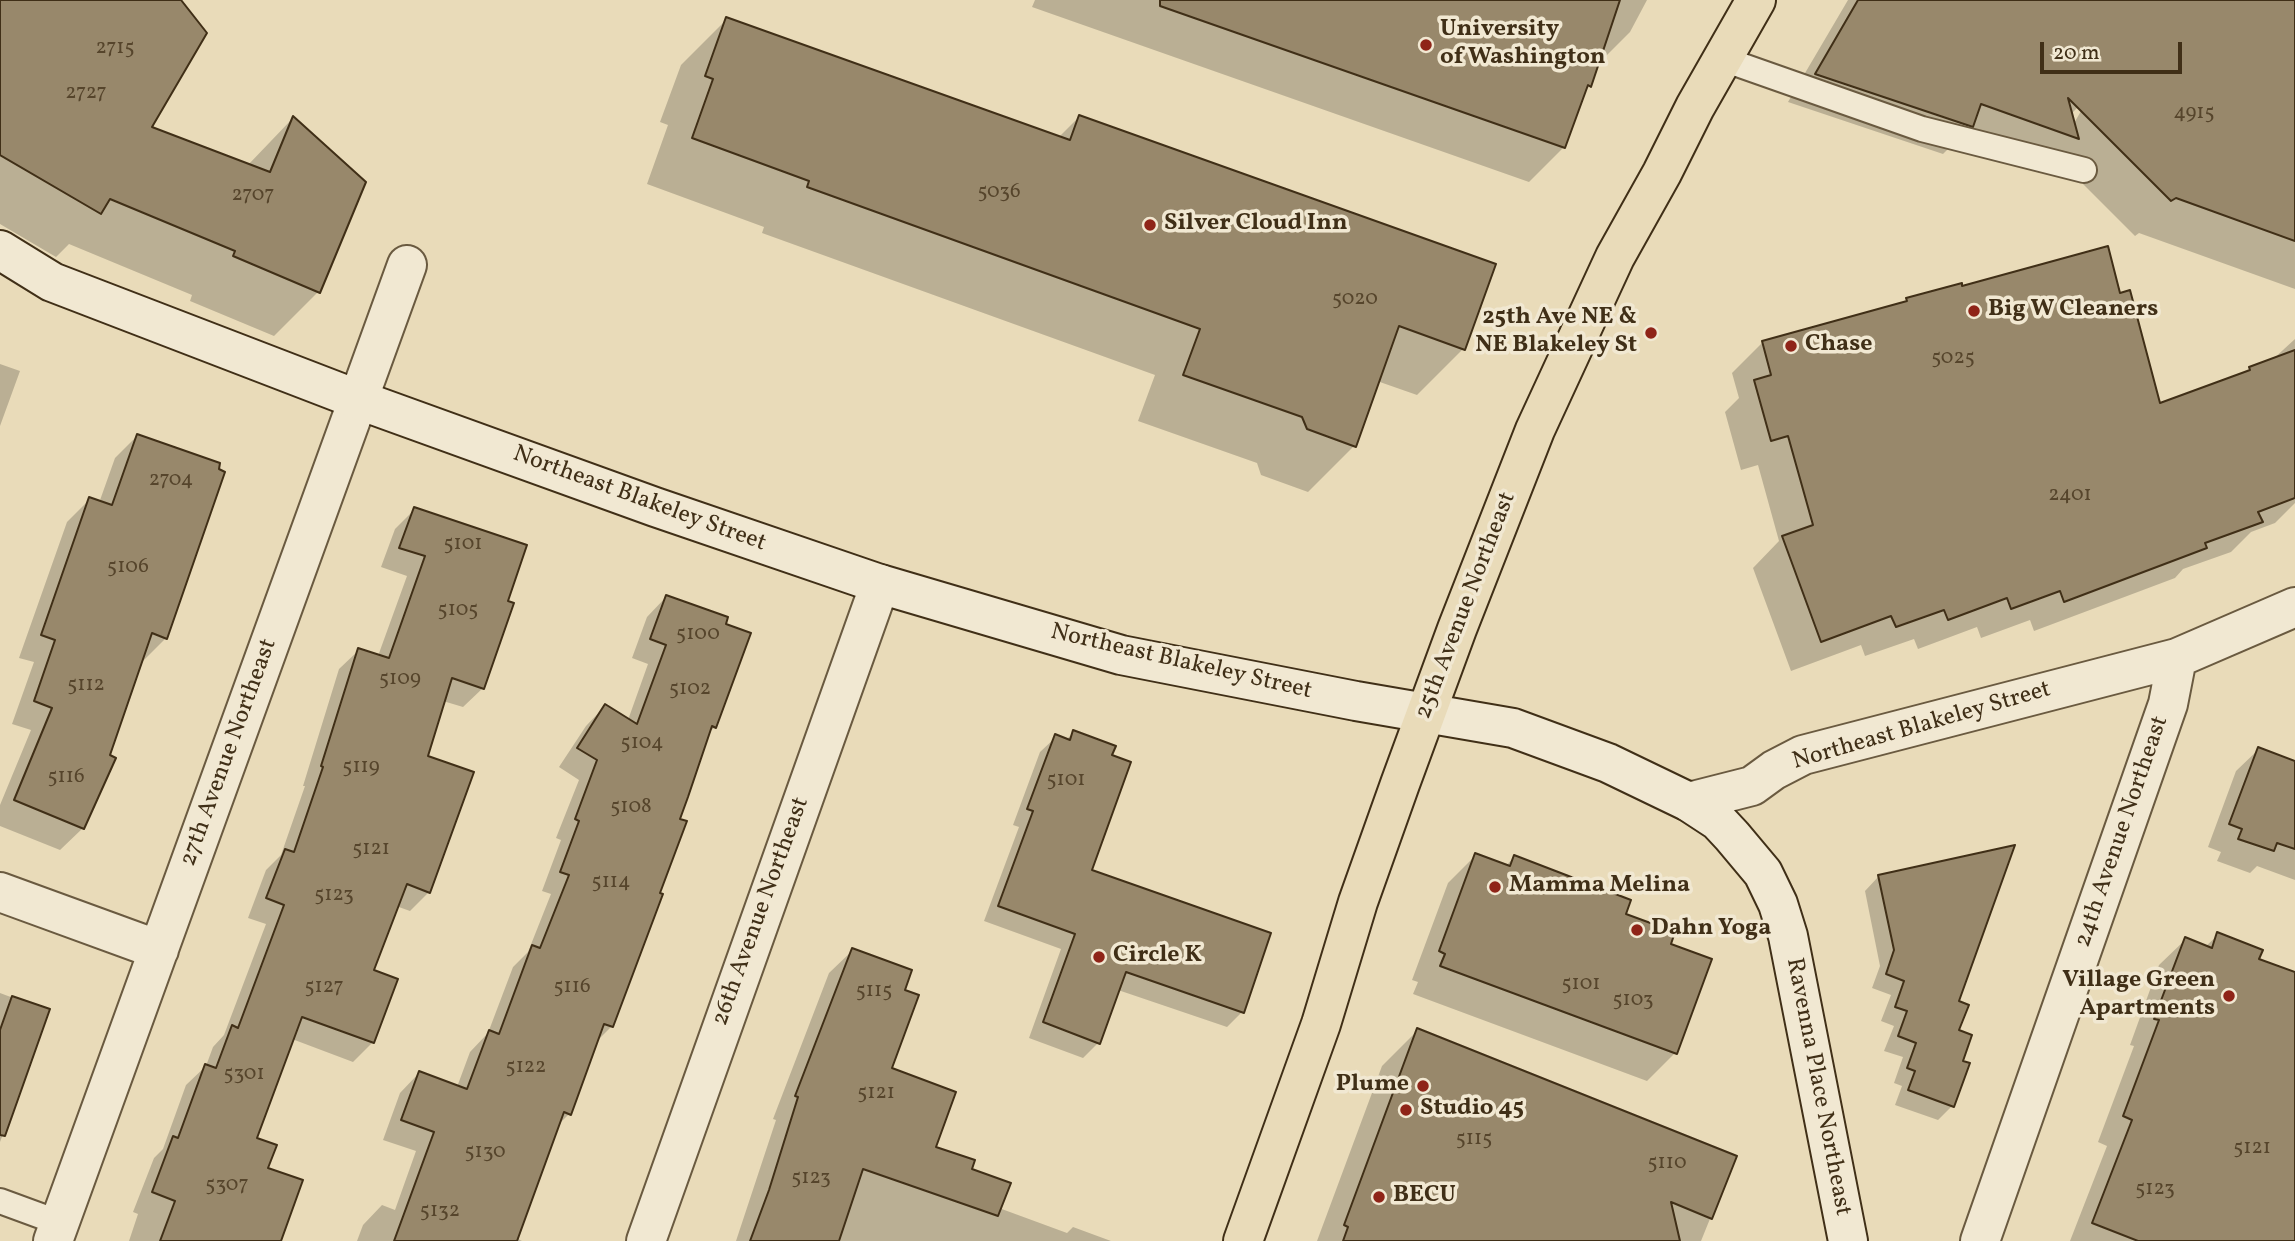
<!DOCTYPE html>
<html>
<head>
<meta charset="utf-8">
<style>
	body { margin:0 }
	#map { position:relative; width:2295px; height:1241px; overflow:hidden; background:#e9dbb9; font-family:Vollkorn,serif }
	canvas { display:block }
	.scale { position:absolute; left:2040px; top:42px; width:142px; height:32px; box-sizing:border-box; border:4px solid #402f17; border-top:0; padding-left:9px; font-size:21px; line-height:24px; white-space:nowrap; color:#402f17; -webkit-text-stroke:5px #f1e8d2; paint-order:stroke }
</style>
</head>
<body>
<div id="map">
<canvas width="2295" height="1241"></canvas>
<div class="scale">20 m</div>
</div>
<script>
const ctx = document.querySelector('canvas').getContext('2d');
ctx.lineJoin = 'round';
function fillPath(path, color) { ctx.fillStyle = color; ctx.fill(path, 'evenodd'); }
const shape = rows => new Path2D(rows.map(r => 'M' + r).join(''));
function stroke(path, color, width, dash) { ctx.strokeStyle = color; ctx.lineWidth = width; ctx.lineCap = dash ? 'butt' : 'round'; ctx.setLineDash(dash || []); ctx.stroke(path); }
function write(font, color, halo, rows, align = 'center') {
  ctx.font = font + ' Vollkorn,serif'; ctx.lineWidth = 7; ctx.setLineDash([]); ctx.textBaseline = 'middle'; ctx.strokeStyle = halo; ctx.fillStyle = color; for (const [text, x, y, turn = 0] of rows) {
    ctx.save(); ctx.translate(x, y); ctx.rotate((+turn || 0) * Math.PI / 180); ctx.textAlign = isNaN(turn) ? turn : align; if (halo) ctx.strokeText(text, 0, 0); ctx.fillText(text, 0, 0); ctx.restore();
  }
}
fillPath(shape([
	[0,0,178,0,149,128,248,165,293,118,318,292,274,336,190,301,192,295,69,244,56,257,0,224],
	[1035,0,1647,0,1630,32,1597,65,1590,86,1583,92,1564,147,1529,182,1032,7],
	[1848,0,2100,0,2077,108,2070,115,2073,125,2141,6,2146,0,2295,0,2295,289,2139,233,2135,236,2057,158,1962,135,1943,154,1788,102],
	[727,19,1058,138,1079,117,1494,265,1463,349,1417,395,1377,381,1354,446,1308,492,1261,475,1257,463,1138,421,1155,375,762,233,764,227,647,184,668,125,660,122,681,65],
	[1961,289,2119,295,2159,406,2245,374,2250,369,2271,361,2295,339,2295,503,2275,523,2251,532,2231,552,2183,569,2175,578,2034,631,2030,620,1981,638,1977,627,1918,649,1914,639,1865,656,1861,645,1791,671,1753,568,1779,541,1758,465,1741,470,1725,412,1739,398,1732,373,1763,342,1902,304,1907,299],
	[0,364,20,371,0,426],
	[137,436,166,638,143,661,141,660,83,828,60,850,0,826,0,805,31,730,12,724,34,662,19,658,67,522,90,499,99,503,115,458],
	[415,509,506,602,483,688,463,707,443,701,426,757,429,892,410,911,396,906,372,971,373,1042,353,1062,292,1039,255,1139,266,1169,279,1241,129,1241,138,1214,133,1212,154,1158,163,1149,186,1085,206,1066,213,1047,224,1035,266,924,248,918,266,870,281,855,305,786,303,786,339,669,359,650,378,656,407,576,381,567,395,529],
	[666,597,715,727,708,733,678,820,612,1026,595,1043,569,1114,557,1126,519,1230,521,1231,518,1239,522,1241,357,1241,363,1225,382,1205,395,1210,416,1151,383,1140,400,1093,419,1073,457,1087,470,1052,488,1033,513,967,528,952,551,894,542,891,561,840,556,838,579,780,559,767,586,726,605,706,628,720,648,664,632,658,647,617],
	[1074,732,1110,756,1089,871,1242,1012,1227,1027,1118,990,1098,1043,1083,1058,1029,1038,1061,949,984,921,1019,827,1013,825,1040,752,1056,737,1066,740],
	[2259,749,2295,762,2295,880,2257,866,2250,873,2217,861,2221,852,2208,847,2236,771],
	[1476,855,1506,866,1514,857,1623,915,1669,945,1675,1053,1647,1081,1413,994,1418,982,1412,980,1448,883],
	[1879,876,1956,1002,1960,1062,1952,1106,1938,1120,1895,1105,1902,1086,1894,1083,1903,1057,1884,1051,1894,1026,1881,1021,1891,995,1872,988,1880,966,1865,891],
	[2218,935,2257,960,2295,974,2295,1241,2070,1241,2107,1146,2098,1142,2134,1046,2130,1045,2159,965,2185,940,2205,947],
	[853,950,903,991,890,1069,933,1148,970,1170,999,1208,1067,1233,1073,1227,1111,1241,736,1241,776,1120,773,1119,829,973],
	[0,993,48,1011,0,1142],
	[1418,1030,1735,1157,1701,1241,1317,1241,1382,1066]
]), '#0003');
const building = shape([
	[0,0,181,0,207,33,152,127,270,172,293,116,366,182,320,293,233,256,235,251,110,199,101,214,0,155,0,0],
	[1160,0,1620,0,1591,87,1588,85,1565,148,1160,6,1160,0],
	[1858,0,2295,0,2295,241,2176,198,2171,201,2068,98,2079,139,1981,104,1973,127,1815,74,1858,0],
	[726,17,1070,140,1079,115,1496,264,1465,350,1399,326,1356,447,1307,429,1302,417,1183,375,1200,329,807,187,809,181,692,138,713,79,705,76,726,17],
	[2108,246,2120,293,2130,290,2160,403,2250,370,2249,367,2295,350,2295,498,2258,512,2263,522,2205,543,2207,548,2064,602,2060,591,2011,609,2007,598,1948,620,1944,610,1896,627,1891,616,1821,642,1782,536,1813,525,1788,436,1771,441,1754,380,1771,375,1762,341,1907,301,1906,298,1962,283,1962,286,2108,246],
	[137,434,220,463,219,469,225,472,167,639,152,633,110,755,116,758,84,829,14,800,52,708,34,701,55,640,41,635,89,497,112,505,137,434],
	[414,507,527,545,508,601,514,603,484,689,452,678,428,756,474,772,430,893,407,884,374,970,398,979,374,1043,302,1017,257,1138,277,1145,268,1168,303,1180,281,1241,160,1241,175,1201,152,1192,173,1136,178,1138,205,1064,216,1068,232,1025,238,1028,284,905,266,898,285,849,294,852,323,767,321,766,358,648,389,658,425,556,399,548,414,507],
	[666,595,728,617,726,624,751,633,716,728,712,726,688,797,680,819,687,821,660,893,663,894,613,1027,604,1024,571,1115,564,1112,517,1241,394,1241,434,1132,401,1120,419,1071,467,1089,489,1030,499,1034,532,945,540,948,569,875,560,872,579,821,575,819,597,760,577,748,605,704,637,724,666,645,650,639,666,595],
	[1073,730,1116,746,1112,755,1131,762,1092,870,1271,933,1244,1013,1126,972,1100,1044,1043,1022,1075,934,998,906,1033,811,1027,809,1055,734,1070,740,1073,730],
	[2258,747,2295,761,2295,849,2277,843,2274,851,2238,839,2242,829,2229,824,2258,747],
	[2015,845,1959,1001,1969,1005,1959,1030,1972,1035,1963,1061,1970,1063,1954,1107,1908,1090,1915,1071,1907,1068,1916,1043,1898,1036,1907,1011,1895,1007,1904,981,1886,974,1894,950,1878,875,2015,845],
	[1475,853,1510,866,1514,855,1631,900,1626,914,1675,932,1671,944,1712,959,1677,1054,1440,966,1445,954,1439,951,1475,853],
	[2217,932,2263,950,2259,959,2295,972,2295,1241,2138,1241,2092,1223,2132,1120,2123,1116,2159,1020,2154,1019,2185,937,2212,948,2217,932],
	[852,948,912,970,905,990,919,995,892,1068,956,1092,936,1147,975,1160,972,1169,1011,1183,998,1216,863,1169,839,1241,750,1241,769,1190,798,1097,795,1096,852,948],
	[12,996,50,1009,5,1136,0,1135,0,1030,12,996],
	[1417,1028,1737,1156,1712,1219,1671,1202,1680,1241,1343,1241,1348,1227,1344,1225,1417,1028]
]);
fillPath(building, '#98886b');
stroke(building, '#402f17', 2);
const lane = shape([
	[1723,59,1922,129,2084,170],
	[0,1201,60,1223]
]);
const street = shape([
	[1689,802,1752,786,1774,770,1803,755,2177,658,2295,607],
	[0,892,159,950],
	[53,1241,407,265],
	[646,1241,880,584],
	[1980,1241,2168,704,2177,658]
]);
const secondary = shape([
	[0,250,52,282,359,400,655,507,880,584,1121,655,1356,701,1513,728,1608,763,1689,802,1718,821,1732,836,1763,873,1778,904,1788,936,1848,1241]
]);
const primary = shape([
	[1243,1241,1321,1024,1358,902,1400,784,1457,629,1535,430,1615,257,1662,173,1695,107,1756,0]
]);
stroke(lane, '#6a5a40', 28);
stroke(street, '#6a5a40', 42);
stroke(secondary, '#402f17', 42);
stroke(primary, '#402f17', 42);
stroke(lane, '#f1e8d2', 24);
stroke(street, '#f1e8d2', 38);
stroke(secondary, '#f1e8d2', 38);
stroke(primary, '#e9dbb9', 38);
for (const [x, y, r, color] of [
	[1426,45,7,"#8f2418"],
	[1150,225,7,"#8f2418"],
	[1974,311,7,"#8f2418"],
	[1651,333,7,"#8f2418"],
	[1791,346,7,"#8f2418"],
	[1495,887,7,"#8f2418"],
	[1637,930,7,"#8f2418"],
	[1099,957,7,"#8f2418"],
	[2229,996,7,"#8f2418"],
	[1423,1086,7,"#8f2418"],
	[1406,1110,7,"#8f2418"],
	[1379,1197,7,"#8f2418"]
]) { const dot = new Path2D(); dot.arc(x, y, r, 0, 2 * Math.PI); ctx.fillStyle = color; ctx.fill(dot); stroke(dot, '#f1e8d2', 2.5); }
write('21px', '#56452c', null, [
	["2715",115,49],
	["2727",86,94],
	["4915",2194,114],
	["5036",999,193],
	["2707",253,196],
	["5020",1355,300],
	["5025",1953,359],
	["2704",171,481],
	["2401",2070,496],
	["5101",463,545],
	["5106",128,568],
	["5105",458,611],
	["5100",698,635],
	["5109",400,680],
	["5112",86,686],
	["5102",690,690],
	["5104",642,744],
	["5119",361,768],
	["5116",66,778],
	["5101",1066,781],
	["5108",631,808],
	["5121",371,850],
	["5114",611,883],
	["5123",334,896],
	["5101",1581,985],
	["5127",324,988],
	["5116",572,988],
	["5115",874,992],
	["5103",1633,1001],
	["5122",526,1068],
	["5301",244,1075],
	["5121",876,1094],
	["5115",1474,1140],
	["5121",2252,1149],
	["5130",485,1153],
	["5110",1667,1164],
	["5123",811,1179],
	["5307",227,1186],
	["5123",2155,1190],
	["5132",440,1212]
]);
write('bold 24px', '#402f17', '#f1e8d2', [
	["University",1440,31],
	["of Washington",1440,59],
	["Silver Cloud Inn",1164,225],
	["Big W Cleaners",1988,311],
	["25th Ave NE &",1637,319,"right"],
	["NE Blakeley St",1637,347,"right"],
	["Chase",1805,346],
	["Mamma Melina",1509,887],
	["Dahn Yoga",1651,930],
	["Circle K",1113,957],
	["Village Green",2215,982,"right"],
	["Apartments",2215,1010,"right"],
	["Plume",1409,1086,"right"],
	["Studio 45",1420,1110],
	["BECU",1393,1197]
], 'left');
write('24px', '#402f17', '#f1e8d2', [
	["Northeast Blakeley Street",639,500,20],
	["25th Avenue Northeast",1467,606,-69],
	["Northeast Blakeley Street",1181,663,13],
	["Northeast Blakeley Street",1922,727,-16],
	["27th Avenue Northeast",230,753,-70],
	["24th Avenue Northeast",2123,832,-71],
	["26th Avenue Northeast",762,912,-70],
	["Ravenna Place Northeast",1817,1087,79]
]);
</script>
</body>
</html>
